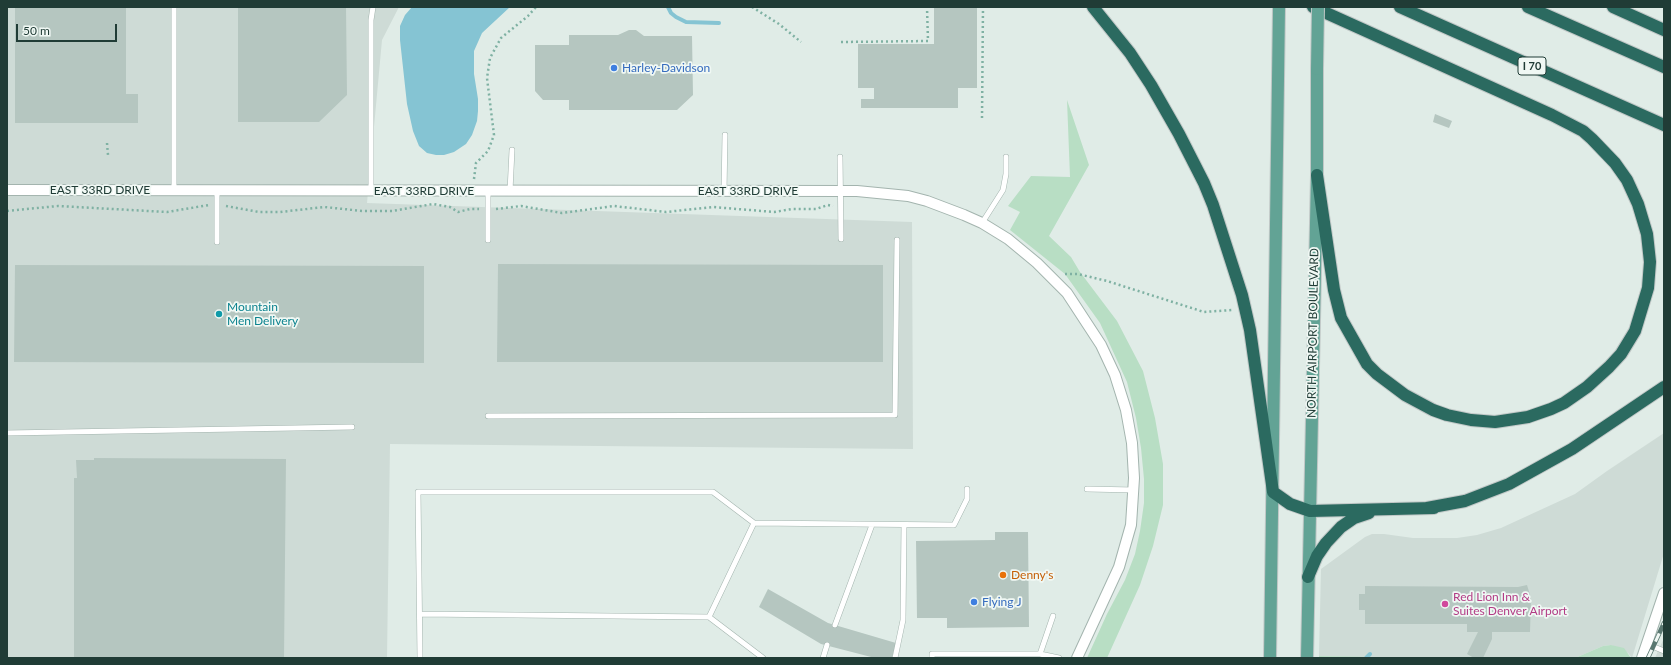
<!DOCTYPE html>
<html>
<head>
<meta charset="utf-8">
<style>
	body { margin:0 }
	#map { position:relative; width:1671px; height:665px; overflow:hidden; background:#e0ece7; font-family:Lato,sans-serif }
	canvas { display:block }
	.frame { position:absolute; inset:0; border:8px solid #203c36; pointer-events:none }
	.scale { position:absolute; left:16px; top:24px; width:101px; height:18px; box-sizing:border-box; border:2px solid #203c36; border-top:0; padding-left:5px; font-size:12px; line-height:14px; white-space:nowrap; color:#203c36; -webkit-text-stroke:3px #f0f8f4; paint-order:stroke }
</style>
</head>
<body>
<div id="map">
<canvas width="1671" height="665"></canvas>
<div class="frame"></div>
<div class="scale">50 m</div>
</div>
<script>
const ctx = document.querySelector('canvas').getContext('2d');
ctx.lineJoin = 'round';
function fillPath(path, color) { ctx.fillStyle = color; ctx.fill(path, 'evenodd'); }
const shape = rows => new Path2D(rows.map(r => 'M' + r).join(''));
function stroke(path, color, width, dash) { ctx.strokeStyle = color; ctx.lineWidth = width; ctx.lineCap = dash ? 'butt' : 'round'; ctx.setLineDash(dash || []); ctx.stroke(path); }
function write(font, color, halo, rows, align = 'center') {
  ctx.font = font + ' Lato,sans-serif'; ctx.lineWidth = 3.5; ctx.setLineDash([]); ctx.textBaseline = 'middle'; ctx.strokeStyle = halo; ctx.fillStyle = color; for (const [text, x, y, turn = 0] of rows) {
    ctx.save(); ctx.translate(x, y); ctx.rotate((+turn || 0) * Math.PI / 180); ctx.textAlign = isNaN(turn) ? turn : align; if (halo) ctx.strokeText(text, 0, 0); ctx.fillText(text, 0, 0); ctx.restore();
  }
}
fillPath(shape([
	[7,7,399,7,382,40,367,203,912,222,913,449,390,444,387,658,7,658],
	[1664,433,1664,553,1632,658,1628,653,1611,645,1603,646,1575,658,1373,658,1319,656,1321,569,1365,537,1372,534,1384,534,1413,538,1457,538,1477,535,1501,528,1575,494,1607,471],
	[1664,638,1664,658,1655,658]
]), '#cedbd6');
fillPath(shape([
	[1067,100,1089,165,1049,236,1071,257,1080,272,1117,321,1143,371,1155,418,1163,464,1163,505,1153,546,1140,585,1107,658,1087,658,1107,614,1125,580,1135,554,1140,531,1144,503,1144,479,1141,448,1136,418,1127,382,1100,323,1065,274,1010,230,1020,212,1008,206,1031,176,1070,177],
	[1611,645,1624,648,1631,658,1575,658,1603,646],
	[1319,656,1374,657,1373,658,1319,658]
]), '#b8dec4');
fillPath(shape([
	[412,7,510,7,482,33,474,51,474,74,478,99,478,111,477,121,472,135,466,144,454,152,444,155,436,155,427,153,419,146,413,131,407,104,400,40,400,26,405,15]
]), '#85c4d3');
stroke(shape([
	[668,7,671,13,676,17,686,22,719,23],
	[1366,658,1370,654]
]), '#85c4d3', 4);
fillPath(shape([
	[15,7,126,7,126,94,138,94,138,123,15,123],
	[238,7,346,7,347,95,319,122,238,122],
	[934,7,977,7,977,88,958,88,958,108,861,108,861,99,874,99,874,88,858,88,858,44,934,44],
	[629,30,636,30,644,36,692,36,693,95,677,110,569,110,569,100,543,100,535,91,535,45,569,45,569,35,618,35],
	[1435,114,1452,121,1449,128,1433,122],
	[498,264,883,265,883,362,497,362],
	[15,265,424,266,424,363,14,362],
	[94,458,286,459,284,658,74,658,74,478,77,478,76,460,94,460],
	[995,532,1028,532,1029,627,947,628,947,618,917,618,916,541,995,540],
	[1527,585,1531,598,1530,632,1492,632,1492,639,1483,658,1474,658,1467,654,1478,632,1467,632,1467,624,1365,624,1365,610,1359,610,1359,594,1365,594,1365,586,1518,587],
	[768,589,828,623,896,643,892,658,875,658,821,644,759,607]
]), '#b5c6c0');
const lane = shape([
	[840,157,841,239],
	[174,190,174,7],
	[371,191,371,20,373,7],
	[510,191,512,150],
	[488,192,488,240],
	[724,192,725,135],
	[982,223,1003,190,1006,174,1006,157],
	[217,242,217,191],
	[488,416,895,415,897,240],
	[7,433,352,427],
	[1087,489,1134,490],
	[420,614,709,617,763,658],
	[709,617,754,523,954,525,967,499,967,489],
	[835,625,872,525],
	[1647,644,1664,651],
	[1040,654,1053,616],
	[420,658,418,492,713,492,754,523],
	[823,658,827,645],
	[895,658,903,620,904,525],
	[932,658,932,654,1040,654,1059,658]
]);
const street = shape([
	[7,190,857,191,908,196,927,201,964,215,982,223,1008,239,1037,263,1067,293,1101,345,1115,375,1126,410,1132,443,1134,478,1131,525,1119,567,1077,658],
	[1642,658,1664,593]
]);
const primary = shape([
	[1270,658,1279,7],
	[1307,658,1317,175,1317,69]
]);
const highway = shape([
	[1093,7,1130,53,1151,85,1179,134,1204,183,1213,205,1242,295,1250,330,1273,492,1290,504,1310,511,1434,508],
	[1313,7,1552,115,1583,131,1592,139,1615,163,1627,180,1638,204,1647,234,1650,262,1648,288,1635,331,1621,354,1609,367,1587,387,1564,403,1551,409,1528,417,1495,422,1471,420,1447,415,1433,410,1405,395,1377,374,1367,364,1341,318,1334,290,1317,175],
	[1400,7,1664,125],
	[1528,7,1664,67],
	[1613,7,1664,30],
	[1427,508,1465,501,1509,484,1572,449,1664,387],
	[1308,577,1317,556,1326,543,1341,527,1354,518,1369,513]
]);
stroke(lane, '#a3b4ae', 6);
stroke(street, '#a3b4ae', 12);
stroke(primary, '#c1c8c7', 14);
stroke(highway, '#c1c8c7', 14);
stroke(shape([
	[752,7,779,24,801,42],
	[841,42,928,41,927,7],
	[982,118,983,7],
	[107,143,108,155],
	[474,179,476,163,488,151,494,135,487,78,490,58,501,38,528,16,536,7],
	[226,206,259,212,280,212,324,207,363,211,392,211,433,204,450,207,458,212,470,209,479,209],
	[496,209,521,206,562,213,614,206,666,212,713,207,774,212,792,209,816,209,828,205,833,206],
	[7,211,58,206,167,212,209,205],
	[1065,274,1078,274,1107,281,1204,312,1232,310]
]), '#7fb1a3', 2.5, [2, 3]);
stroke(lane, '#fff', 5);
stroke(street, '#fff', 10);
stroke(primary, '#62a395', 12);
stroke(highway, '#2b6a60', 12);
const rail = shape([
	[1648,658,1664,623]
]);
stroke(rail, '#5a7871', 4.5);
stroke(rail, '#f0f8f4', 3, [9]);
const primaryBridge = shape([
	[1317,69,1318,7]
]);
stroke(primaryBridge, '#c1c8c7', 14, []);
stroke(primaryBridge, '#62a395', 12);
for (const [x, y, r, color] of [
	[614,68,4,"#3f7fe0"],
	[219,314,4,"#0f9aa8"],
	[1003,575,4,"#e8710a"],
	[974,602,4,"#3f7fe0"],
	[1445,604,4,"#d1479c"]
]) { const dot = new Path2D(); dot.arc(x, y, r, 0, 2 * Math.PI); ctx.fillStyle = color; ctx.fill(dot); stroke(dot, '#f0f8f4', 1.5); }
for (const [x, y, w] of [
	[1532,66,28]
]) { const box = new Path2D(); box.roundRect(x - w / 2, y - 9, w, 18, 3); ctx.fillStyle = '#f0f8f4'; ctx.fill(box); stroke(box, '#203c36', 1); }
write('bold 11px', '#203c36', null, [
	["I 70",1532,66]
]);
write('12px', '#366cbe', '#f0f8f4', [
	["Harley-Davidson",622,68],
	["Flying J",982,602]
], 'left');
write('12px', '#203c36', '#f0f8f4', [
	["EAST 33RD DRIVE",100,190],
	["EAST 33RD DRIVE",424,191],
	["EAST 33RD DRIVE",748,191],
	["NORTH AIRPORT BOULEVARD",1313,333,-89]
]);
write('12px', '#0d838f', '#f0f8f4', [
	["Mountain",227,307],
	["Men Delivery",227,321]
], 'left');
write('12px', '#c56008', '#f0f8f4', [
	["Denny's",1011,575]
], 'left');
write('12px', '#b23c85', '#f0f8f4', [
	["Red Lion Inn &",1453,597],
	["Suites Denver Airport",1453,611]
], 'left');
</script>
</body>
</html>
